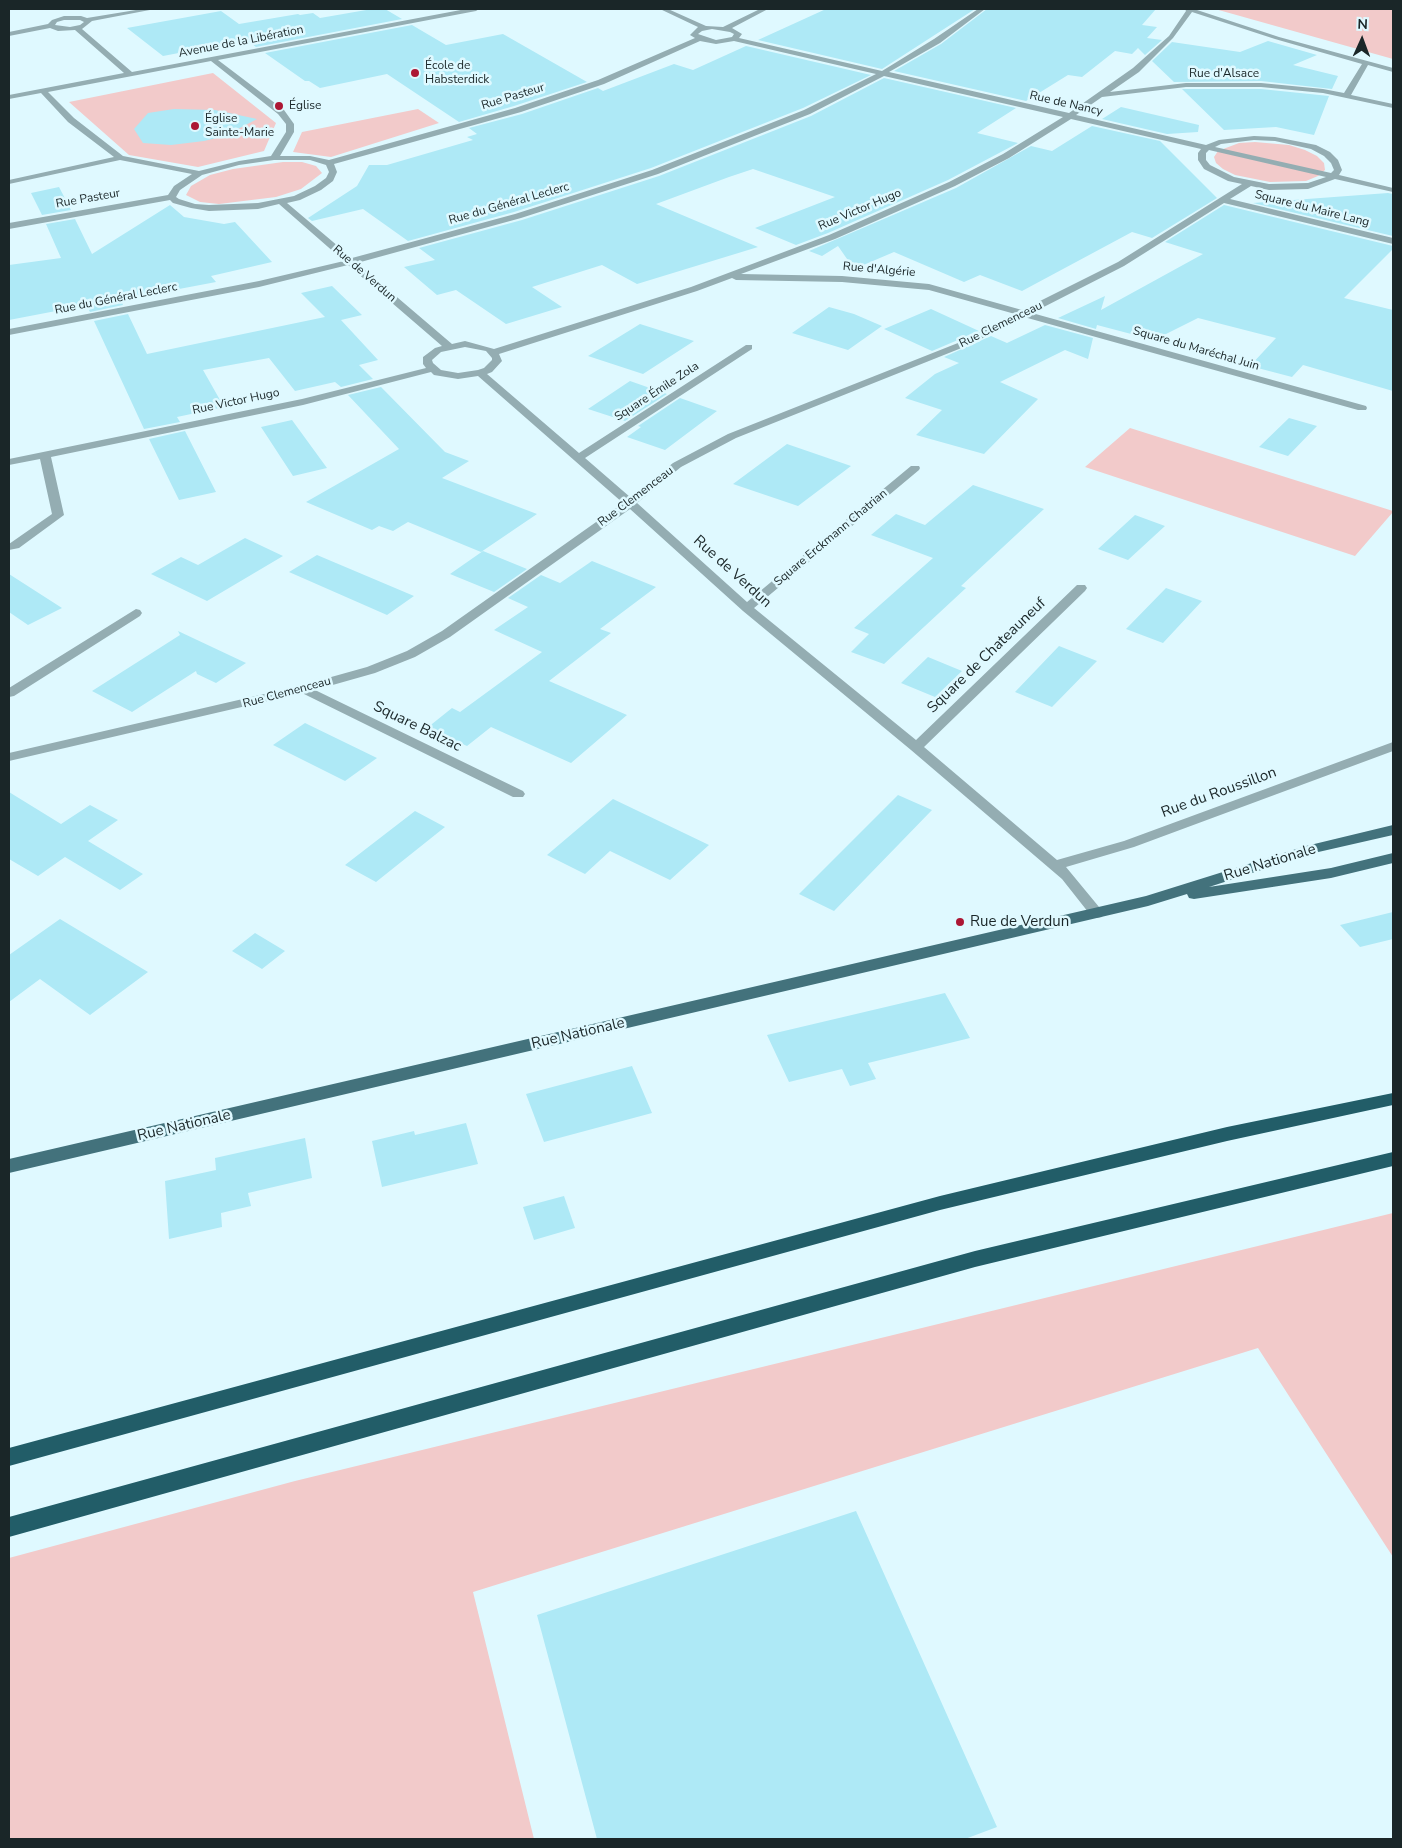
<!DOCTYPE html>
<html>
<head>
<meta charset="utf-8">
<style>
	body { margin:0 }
	#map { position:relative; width:1402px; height:1848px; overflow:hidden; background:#dff9ff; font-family:"Nunito Sans",sans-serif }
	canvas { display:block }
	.frame { position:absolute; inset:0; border:10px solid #1a2628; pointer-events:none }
	.north { position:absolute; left:1337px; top:15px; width:50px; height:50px; -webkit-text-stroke:4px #dff9ff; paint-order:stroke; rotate:2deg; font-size:14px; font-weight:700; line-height:20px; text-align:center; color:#1a2628 }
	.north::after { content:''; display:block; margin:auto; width:18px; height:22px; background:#1a2628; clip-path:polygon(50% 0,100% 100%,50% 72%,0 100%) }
</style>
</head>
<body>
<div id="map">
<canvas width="1402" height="1848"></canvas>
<div class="frame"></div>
<div class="north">N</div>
</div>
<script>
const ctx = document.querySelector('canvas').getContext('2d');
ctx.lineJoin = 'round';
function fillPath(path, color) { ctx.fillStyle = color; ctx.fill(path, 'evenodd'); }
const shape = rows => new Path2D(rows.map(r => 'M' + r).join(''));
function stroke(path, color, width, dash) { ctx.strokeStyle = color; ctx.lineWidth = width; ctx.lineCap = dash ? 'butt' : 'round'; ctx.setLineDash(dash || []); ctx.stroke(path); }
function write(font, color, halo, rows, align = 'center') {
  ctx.font = font + ' "Nunito Sans",sans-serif'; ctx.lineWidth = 5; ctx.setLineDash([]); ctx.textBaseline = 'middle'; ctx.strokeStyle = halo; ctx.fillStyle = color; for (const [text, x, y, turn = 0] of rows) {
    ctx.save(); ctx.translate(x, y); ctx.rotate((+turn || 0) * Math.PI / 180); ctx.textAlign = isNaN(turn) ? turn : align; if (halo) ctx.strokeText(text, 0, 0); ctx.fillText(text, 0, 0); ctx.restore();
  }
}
fillPath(shape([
	[1215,9,1393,9,1393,59,1240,16],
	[213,73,276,123,264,151,198,167,129,155,69,102],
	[418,109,439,123,331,157,293,152,302,132],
	[1255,142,1289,145,1305,150,1317,156,1324,163,1325,170,1318,176,1306,181,1270,182,1235,175,1223,169,1216,163,1214,157,1218,151,1239,143],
	[283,162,302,162,316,166,322,173,301,189,276,197,219,204,200,202,186,195,191,186,210,175,233,169],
	[1130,428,1393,511,1393,512,1355,556,1085,467],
	[1393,1213,1393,1557,1258,1348,473,1592,534,1839,9,1839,9,1558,295,1481]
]), '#f2caca');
fillPath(shape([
	[372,9,385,9,402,19,256,47,247,40,163,56,127,28,221,11,239,24,298,14,300,15,313,13,320,18],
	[826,9,975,9,882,69,758,40],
	[987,9,1156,9,1142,25,1157,27,1147,38,1162,40,1145,55,1138,48,1132,54,1115,51,1082,77,1068,75,1026,101,894,71,941,44],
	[412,25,446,45,503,34,587,82,514,106,459,122,387,74,320,88,309,81,305,81,265,53],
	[1268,41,1317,55,1293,65,1338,76,1332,89,1261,81,1174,82,1152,61,1172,42,1240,52],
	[746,46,871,75,803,108,651,168,514,212,408,241,363,209,312,221,308,218,357,186,369,165,387,165,473,140,467,137,477,134,469,128,522,114,598,88,603,91,674,64,693,70],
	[884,78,1016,108,977,133,1018,143,948,180,828,233,796,245,755,228,835,197,753,169,729,177,656,204,758,247,637,284,602,265,532,287,562,307,506,324,456,290,437,295,404,267,435,260,419,248,522,220,659,176,811,116],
	[1182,89,1261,89,1329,96,1314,135,1276,127,1224,130],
	[1121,107,1199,125,1198,132,1167,134,1102,119],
	[174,109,215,110,257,119,225,136,204,141,171,145,143,143,134,129,148,113],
	[1092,126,1160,141,1217,198,1152,238,1132,232,1022,291,980,275,964,282,894,252,854,269,838,246,822,256,809,251,956,188,1031,146,1052,151],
	[59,187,71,210,42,215,31,193],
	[1388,193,1393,194,1393,236,1253,203],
	[170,205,184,217,224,224,235,222,272,262,211,276,216,282,121,300,123,305,90,312,87,306,82,306,9,320,9,265,61,258,46,224,75,219,92,254],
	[1224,205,1393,246,1393,249,1344,298,1393,310,1393,391,1303,365,1292,377,1250,366,1276,338,1198,318,1154,340,1097,325,1096,329,1058,318,1105,296,1101,310,1203,254,1165,242],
	[332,286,362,315,341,320,378,360,359,365,373,379,341,387,335,382,295,391,269,358,203,370,224,407,177,417,180,422,144,429,94,321,128,314,147,354,325,317,301,293],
	[829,307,854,314,882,326,848,350,792,333],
	[931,309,979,331,932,351,884,329],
	[640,324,694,341,643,374,588,356],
	[1045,325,1093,338,1088,359,1065,350,1000,382,1038,399,984,454,916,435,942,410,905,398,935,374,959,363,944,357,991,336,1007,343],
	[630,381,667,394,625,421,588,409],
	[381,387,445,452,469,461,442,478,537,514,481,552,408,522,393,531,379,526,372,530,306,502,399,449,348,395],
	[680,398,717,411,665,450,627,437,641,427,638,426],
	[1289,418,1317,426,1288,456,1259,447],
	[292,420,327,468,293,476,261,427],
	[185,431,216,492,179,500,149,439],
	[787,444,851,466,798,506,733,484],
	[973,485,1044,509,961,586,966,588,884,664,851,652,869,634,854,628,933,558,871,535,896,514,925,525],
	[1135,515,1165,526,1128,560,1098,549],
	[245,538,283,556,207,601,151,574,181,557,198,565],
	[483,551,527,569,494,592,450,574],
	[317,555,414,596,387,615,289,572],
	[592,561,656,587,600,629,611,633,549,681,627,715,571,763,491,727,467,746,427,728,452,708,460,712,542,652,494,630,528,607,508,598,541,575,560,583],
	[9,574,62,608,28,625,9,612],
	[1166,588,1202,601,1163,643,1126,629],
	[178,631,246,663,216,683,197,674,196,671,132,712,92,691,180,635],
	[1059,646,1097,661,1052,707,1015,692],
	[928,657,962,671,935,697,901,683],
	[305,723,377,758,345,781,273,745],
	[9,792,61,824,90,805,118,820,88,841,143,874,120,890,65,857,38,876,9,859],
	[898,795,932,810,834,911,799,894],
	[613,799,709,845,670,880,610,851,585,874,547,855],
	[415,811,445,827,376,882,345,865],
	[1393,912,1393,939,1360,947,1340,925],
	[60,919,148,972,90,1015,40,979,9,1002,9,955],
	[255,933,285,951,262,969,232,951],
	[945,993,970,1038,868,1063,876,1079,850,1086,842,1069,789,1082,767,1035],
	[632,1066,652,1113,544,1142,526,1094],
	[466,1123,478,1164,382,1187,372,1141,414,1131,415,1135],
	[305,1138,312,1178,248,1193,251,1206,221,1213,222,1227,169,1239,165,1181,216,1170,215,1158],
	[564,1196,575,1228,534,1240,523,1207],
	[856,1511,997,1827,965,1839,597,1839,537,1615]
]), '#aee9f6');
fillPath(shape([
	[142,9,155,9,92,21,82,29,132,72,466,9,479,9,476,11,218,60,284,110,294,124,294,132,280,156,310,156,329,160,515,108,598,80,695,38,690,35,698,27,660,9,668,9,706,26,723,27,760,9,768,9,732,28,742,34,739,38,882,71,934,39,978,9,985,9,940,43,889,72,1069,113,1133,68,1169,36,1186,11,1185,9,1194,9,1279,37,1393,68,1393,72,1368,65,1351,95,1393,104,1393,108,1323,93,1261,87,1186,87,1102,97,1076,115,1206,145,1219,140,1254,136,1275,137,1316,145,1330,152,1338,160,1342,170,1339,175,1393,188,1393,192,1335,179,1308,189,1269,190,1251,186,1230,199,1393,238,1393,244,1224,203,1124,266,1032,313,1366,406,1367,408,1366,410,1358,410,1024,317,969,345,736,438,681,467,637,503,747,602,911,466,919,466,920,468,919,470,754,608,916,740,1077,585,1085,585,1087,588,1085,591,924,747,1057,860,1124,841,1393,742,1393,751,1134,847,1066,867,1104,913,1102,917,1097,918,1092,917,1062,879,911,750,743,611,630,509,450,637,415,657,375,673,315,690,523,791,525,794,523,797,513,797,302,693,9,761,9,753,299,686,367,667,407,651,442,631,623,503,478,376,458,379,434,375,431,372,303,405,51,457,64,515,19,548,9,550,9,544,52,514,40,459,9,465,9,459,302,399,426,368,423,364,423,357,435,348,442,346,348,265,259,287,9,335,9,329,259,281,344,261,279,204,258,209,209,211,191,208,173,203,170,200,9,229,9,223,168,195,174,186,192,174,120,160,9,184,9,180,114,157,68,122,41,93,9,99,9,95,124,73,75,30,58,31,50,28,9,36,9,32,48,24,52,20,64,16,81,16,87,18,142,9],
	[1192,12,1275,39,1362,64,1344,93,1323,89,1261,83,1186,83,1110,92,1139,72,1173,38,1192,12],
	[64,20,80,20,84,22,80,25,70,27,55,25,57,22,64,20],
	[712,29,730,32,734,34,732,37,716,40,698,34,702,31,712,29],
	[700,41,716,44,734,41,876,74,804,110,652,170,515,214,352,258,287,203,300,200,321,190,333,181,337,172,334,164,521,112,604,84,700,41],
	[211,61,278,114,286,124,286,132,271,156,239,161,199,171,123,156,74,118,48,92,211,61],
	[884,76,1063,117,1003,154,949,182,829,235,691,287,494,349,465,341,452,344,357,263,521,218,658,174,810,114,884,76],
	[1071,119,1201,149,1198,153,1198,160,1204,169,1228,181,1242,184,1118,262,1022,310,929,284,842,276,741,274,835,239,955,186,1009,158,1071,119],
	[1254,140,1275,141,1311,149,1324,156,1331,163,1334,170,1331,173,1215,147,1221,144,1254,140],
	[1209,150,1326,177,1308,183,1269,184,1234,177,1210,165,1206,160,1206,153,1209,150],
	[274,160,310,160,326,165,329,172,326,178,315,186,294,196,258,203,209,205,195,204,179,199,176,197,180,190,202,175,239,165,274,160],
	[732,278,736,280,842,282,929,290,1015,314,963,341,728,434,673,463,630,497,585,458,752,349,752,345,746,345,579,453,487,374,492,372,502,361,499,354,697,291,732,278],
	[465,347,486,351,492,358,492,360,484,368,478,370,458,373,441,370,433,363,432,360,441,352,465,347],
	[136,609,140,610,142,613,140,616,14,696,9,697,9,688,136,609]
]), '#94adb2');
fillPath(shape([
	[1393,825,1393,835,1314,853,1209,887,1331,868,1393,853,1393,863,1331,878,1194,899,1189,898,1187,894,1148,906,9,1173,9,1159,1146,896,1306,846,1393,825]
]), '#43727c');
fillPath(shape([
	[1393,1093,1393,1105,1227,1141,940,1210,9,1466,9,1448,940,1196,1227,1127,1393,1093],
	[1393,1152,1393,1166,975,1267,9,1537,9,1517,975,1251,1393,1152]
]), '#225d68');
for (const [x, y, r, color] of [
	[415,73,5,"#ac1734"],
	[279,106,5,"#ac1734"],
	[195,126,5,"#ac1734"],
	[960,922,5,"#ac1734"]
]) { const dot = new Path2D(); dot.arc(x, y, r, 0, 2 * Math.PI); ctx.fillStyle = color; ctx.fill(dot); stroke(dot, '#dff9ff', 2); }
write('12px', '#1a2628', '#dff9ff', [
	["Avenue de la Libération",241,42,-11],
	["Rue d'Alsace",1224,74],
	["Rue Pasteur",513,97,-17],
	["Rue de Nancy",1066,104,13],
	["Rue Pasteur",88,199,-10],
	["Rue du Général Leclerc",509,204,-16],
	["Square du Maire Lang",1312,209,14],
	["Rue Victor Hugo",860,210,-23],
	["Rue d'Algérie",879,270,5],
	["Rue de Verdun",364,274,41],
	["Rue du Général Leclerc",116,299,-11],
	["Rue Clemenceau",1001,325,-26],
	["Square du Maréchal Juin",1196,349,16],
	["Square Émile Zola",657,392,-33],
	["Rue Victor Hugo",236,402,-12],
	["Rue Clemenceau",636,497,-37],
	["Square Erckmann Chatrian",831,538,-40],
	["Rue Clemenceau",287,693,-15]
]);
write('12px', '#1a2628', '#dff9ff', [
	["École de",425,66],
	["Habsterdick",425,80],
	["Église",289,106],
	["Église",205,119],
	["Sainte-Marie",205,133]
], 'left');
write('15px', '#1a2628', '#dff9ff', [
	["Rue de Verdun",732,572,42],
	["Square de Chateauneuf",987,656,-44],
	["Square Balzac",417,727,26],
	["Rue du Roussillon",1219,793,-20],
	["Rue Nationale",1270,863,-17],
	["Rue Nationale",578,1034,-13],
	["Rue Nationale",184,1126,-13]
]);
write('15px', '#1a2628', '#dff9ff', [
	["Rue de Verdun",970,922]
], 'left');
</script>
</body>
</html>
